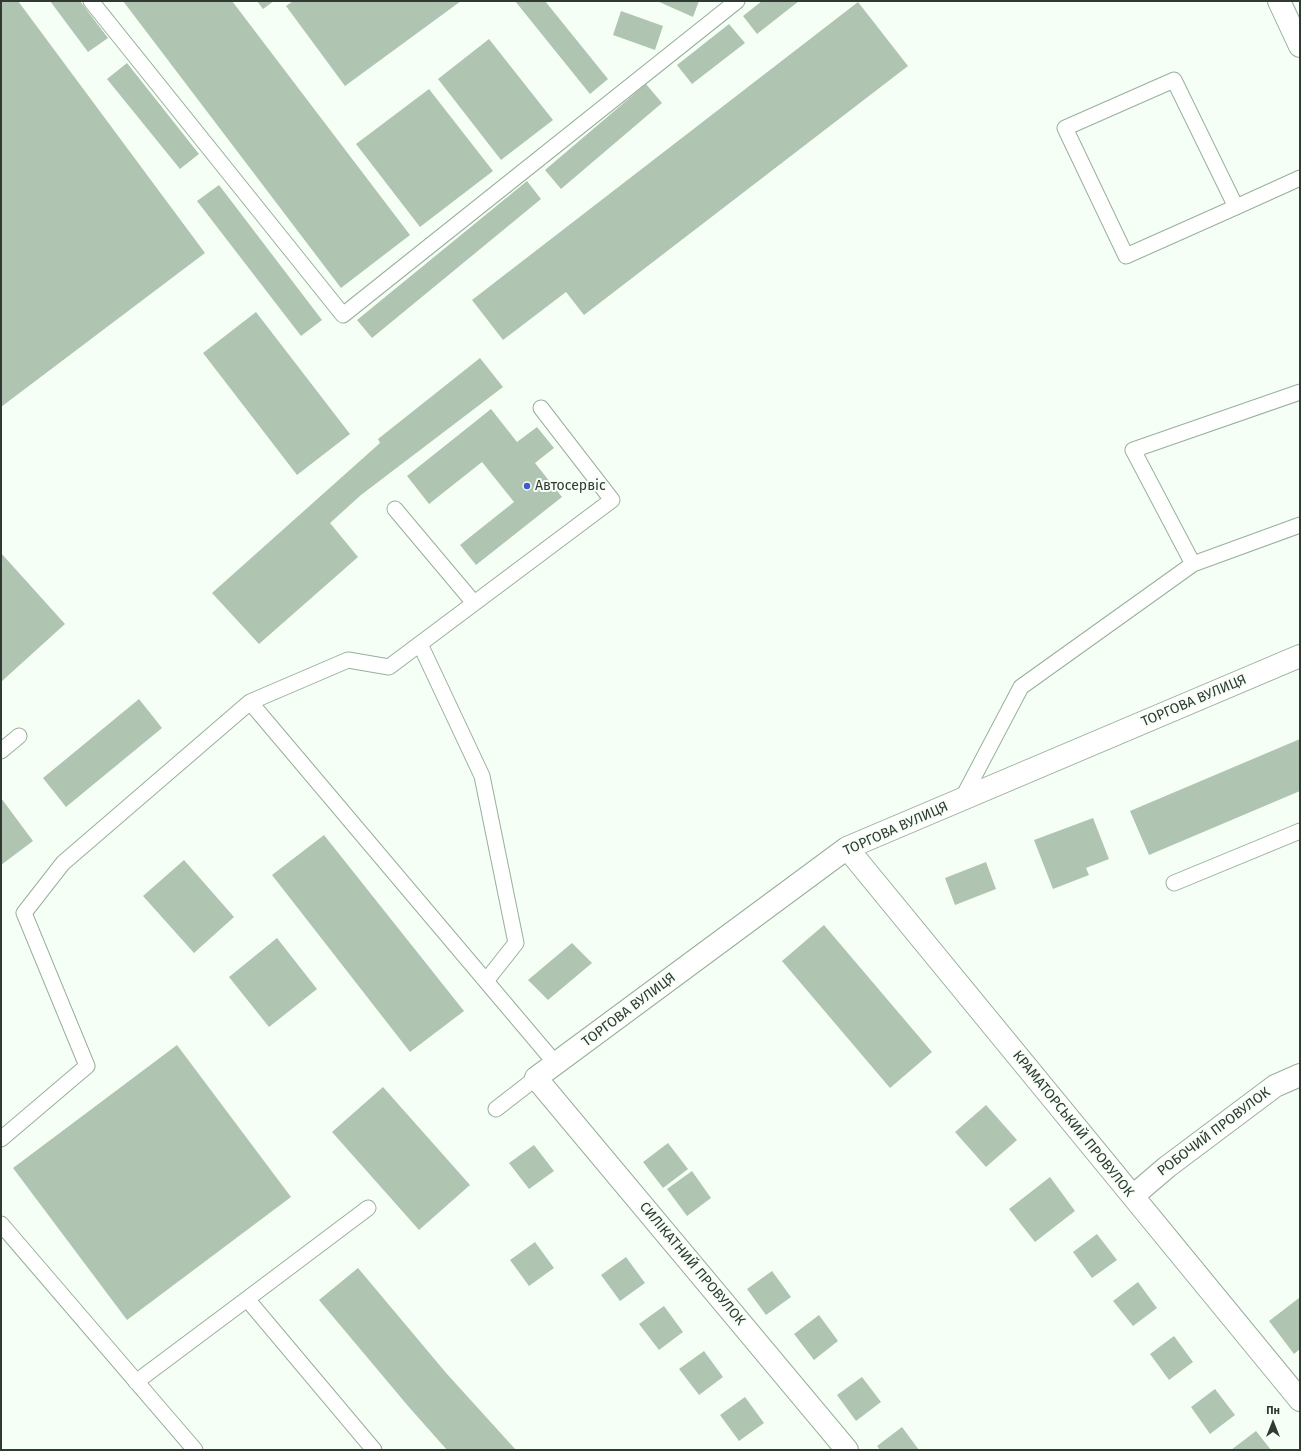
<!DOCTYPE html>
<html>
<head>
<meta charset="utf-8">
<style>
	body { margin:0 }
	#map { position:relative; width:1301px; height:1451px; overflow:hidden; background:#f5fff6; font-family:"Fira Sans",sans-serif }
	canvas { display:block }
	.frame { position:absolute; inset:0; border:2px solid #313a32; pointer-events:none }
	.north { position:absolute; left:1253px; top:1403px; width:40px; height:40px; -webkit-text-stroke:3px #f5fff6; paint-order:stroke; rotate:0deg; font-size:11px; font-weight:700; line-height:16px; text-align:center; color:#313a32 }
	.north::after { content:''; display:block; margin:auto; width:14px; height:18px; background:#313a32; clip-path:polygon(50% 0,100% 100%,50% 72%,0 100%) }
</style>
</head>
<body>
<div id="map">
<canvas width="1301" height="1451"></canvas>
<div class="frame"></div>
<div class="north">Пн</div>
</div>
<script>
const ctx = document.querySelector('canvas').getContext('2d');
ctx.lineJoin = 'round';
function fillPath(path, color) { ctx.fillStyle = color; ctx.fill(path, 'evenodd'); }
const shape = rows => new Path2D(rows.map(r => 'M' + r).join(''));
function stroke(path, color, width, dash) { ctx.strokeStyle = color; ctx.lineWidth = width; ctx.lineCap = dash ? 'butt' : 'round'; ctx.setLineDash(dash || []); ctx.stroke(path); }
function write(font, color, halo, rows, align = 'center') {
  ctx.font = font + ' "Fira Sans",sans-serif'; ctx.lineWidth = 4; ctx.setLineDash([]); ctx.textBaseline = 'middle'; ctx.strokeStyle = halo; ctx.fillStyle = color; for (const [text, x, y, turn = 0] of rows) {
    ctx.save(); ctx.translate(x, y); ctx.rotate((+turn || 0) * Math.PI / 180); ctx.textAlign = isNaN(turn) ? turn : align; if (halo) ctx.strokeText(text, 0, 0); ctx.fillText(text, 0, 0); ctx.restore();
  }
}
fillPath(shape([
	[1,1,18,1,205,253,1,407],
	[50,1,80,1,108,38,88,52],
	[123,1,232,1,410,235,341,288],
	[257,1,274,1,263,9],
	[293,1,461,1,345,86,286,6],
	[515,1,545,1,608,79,590,94],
	[657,1,699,1,693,17],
	[762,1,799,1,757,34,743,16],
	[858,2,908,66,584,315,566,292,503,340,472,300],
	[621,11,663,26,655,50,613,35],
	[729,24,745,43,692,84,677,65],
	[489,39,553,120,501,160,438,79],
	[127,63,199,154,180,169,107,79],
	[646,84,662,103,561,189,545,170],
	[429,89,493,171,420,227,356,144],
	[527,181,541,199,372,338,357,320],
	[219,185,322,320,301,336,197,201],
	[256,312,350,434,297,475,203,353],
	[480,358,503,387,361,495,330,523,358,557,259,644,212,593,380,443,378,439],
	[491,409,517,442,537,427,554,448,535,463,562,497,476,565,460,545,514,502,482,462,429,504,407,476],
	[1,553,65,624,1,682],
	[139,699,162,728,66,807,43,778],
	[1300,739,1300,791,1149,855,1130,811],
	[1,798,33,841,1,865],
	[1093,818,1109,859,1086,868,1089,875,1053,889,1034,840],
	[324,835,464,1011,410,1052,272,875],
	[184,860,234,917,194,953,143,896],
	[986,862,996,889,955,905,945,878],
	[824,925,932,1052,890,1088,782,961],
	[277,938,317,989,269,1027,229,977],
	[572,943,592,963,548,1000,528,980],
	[177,1045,291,1197,127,1320,13,1168],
	[383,1087,470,1185,419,1230,332,1132],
	[986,1105,1017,1140,986,1167,955,1132],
	[668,1143,688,1169,663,1188,643,1162],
	[534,1145,554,1171,529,1189,509,1163],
	[692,1171,711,1198,687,1216,667,1189],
	[1050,1177,1075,1211,1035,1242,1009,1209],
	[1097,1234,1117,1260,1092,1278,1073,1252],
	[535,1242,554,1268,529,1286,510,1260],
	[626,1257,645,1283,620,1301,601,1275],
	[358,1268,447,1374,516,1450,447,1450,408,1406,319,1300],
	[772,1271,791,1297,766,1315,747,1289],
	[1138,1282,1157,1308,1133,1326,1113,1301],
	[1299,1298,1300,1300,1300,1349,1294,1354,1269,1321],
	[664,1306,683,1332,659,1350,639,1324],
	[819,1315,838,1341,814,1360,794,1334],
	[1174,1336,1193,1362,1169,1380,1150,1354],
	[704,1351,723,1377,699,1395,679,1369],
	[862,1377,881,1402,856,1421,837,1395],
	[1215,1389,1235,1415,1210,1434,1191,1407],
	[745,1397,764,1423,739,1441,720,1415],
	[902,1427,919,1450,880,1450,877,1446],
	[1256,1431,1271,1450,1231,1450]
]), '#afc5b1');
const service = shape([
	[91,1,343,315,737,1],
	[1236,207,1174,80,1065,128,1126,256,1236,207,1300,178],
	[1300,392,1133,450,1193,564,1300,525],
	[541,408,612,500,389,667,348,660,250,702,556,1064],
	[395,509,474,603],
	[420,644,482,776,516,943,486,981],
	[1,751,19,736],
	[962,799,1021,687,1193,564],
	[1174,883,1300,831],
	[496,1109,536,1078],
	[1,1139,87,1066,24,913,63,863,250,702],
	[1,1224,195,1450],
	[247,1299,368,1208],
	[136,1382,247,1299,374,1450]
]);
const minor = shape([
	[1279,1,1300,46],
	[847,848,1300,1400],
	[1133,1196,1167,1167,1275,1086,1300,1075],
	[847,1450,536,1078,847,848,1300,656]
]);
stroke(service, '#9aaf9b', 17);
stroke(minor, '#9aaf9b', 24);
stroke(service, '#fff', 15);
stroke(minor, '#fff', 22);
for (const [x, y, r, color] of [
	[527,486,4,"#3e5ccf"]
]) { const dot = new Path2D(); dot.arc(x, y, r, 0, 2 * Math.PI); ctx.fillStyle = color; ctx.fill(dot); stroke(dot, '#f5fff6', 1.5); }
write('14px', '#313a32', '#f5fff6', [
	["Автосервіс",535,486]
], 'left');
write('14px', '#313a32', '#f5fff6', [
	["ТОРГОВА ВУЛИЦЯ",1194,701,-23],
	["ТОРГОВА ВУЛИЦЯ",896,829,-24],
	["ТОРГОВА ВУЛИЦЯ",629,1010,-37],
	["КРАМАТОРСЬКИЙ ПРОВУЛОК",1073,1124,51],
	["РОБОЧИЙ ПРОВУЛОК",1214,1132,-37],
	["СИЛІКАТНИЙ ПРОВУЛОК",692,1264,50]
]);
</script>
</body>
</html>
